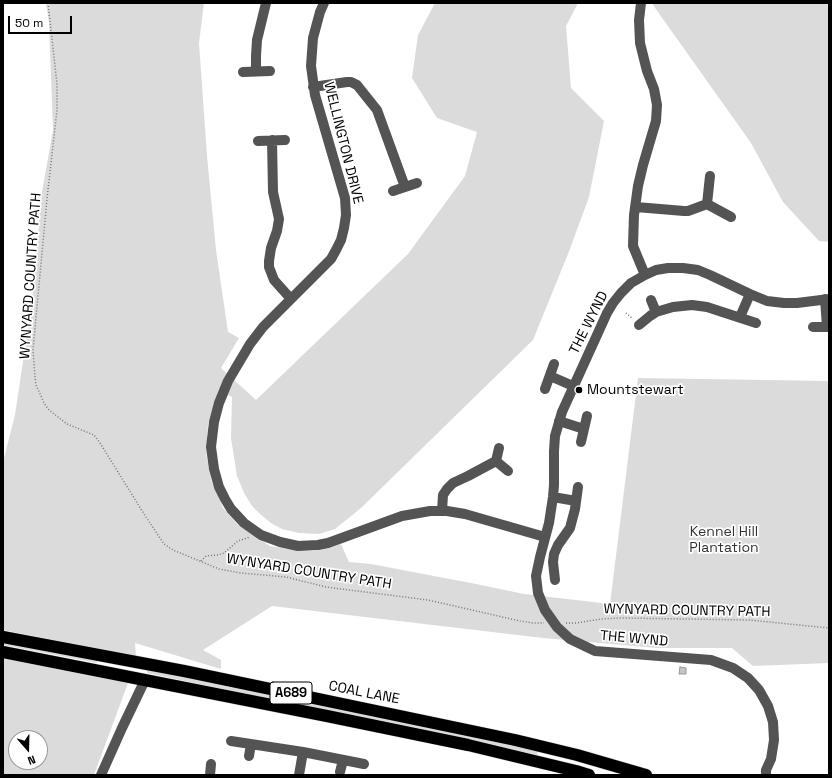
<!DOCTYPE html>
<html>
<head>
<meta charset="utf-8">
<style>
	body { margin:0 }
	#map { position:relative; width:832px; height:778px; overflow:hidden; background:#fff; font-family:"Space Grotesk",sans-serif }
	canvas { display:block }
	.frame { position:absolute; inset:0; border:4px solid #000; pointer-events:none }
	.north { position:absolute; left:8px; top:730px; width:40px; height:40px; box-sizing:border-box; background:#fff; border:1px solid #999; border-radius:50%; rotate:160deg; font-size:11px; font-weight:700; line-height:16px; text-align:center; color:#000 }
	.north::after { content:''; display:block; margin:auto; width:14px; height:18px; background:#000; clip-path:polygon(50% 0,100% 100%,50% 72%,0 100%) }
	.scale { position:absolute; left:8px; top:16px; width:64px; height:18px; box-sizing:border-box; border:2px solid #000; border-top:0; padding-left:5px; font-size:12px; line-height:14px; white-space:nowrap; color:#000; -webkit-text-stroke:3px #fff; paint-order:stroke }
</style>
</head>
<body>
<div id="map">
<canvas width="832" height="778"></canvas>
<div class="frame"></div>
<div class="north">N</div>
<div class="scale">50 m</div>
</div>
<script>
const ctx = document.querySelector('canvas').getContext('2d');
ctx.lineJoin = 'round';
function fillPath(path, color) { ctx.fillStyle = color; ctx.fill(path, 'evenodd'); }
const shape = rows => new Path2D(rows.map(r => 'M' + r).join(''));
function stroke(path, color, width, dash) { ctx.strokeStyle = color; ctx.lineWidth = width; ctx.lineCap = dash ? 'butt' : 'round'; ctx.setLineDash(dash || []); ctx.stroke(path); }
function write(font, color, halo, rows, align = 'center') {
  ctx.font = font + ' "Space Grotesk",sans-serif'; ctx.lineWidth = 3.5; ctx.setLineDash([]); ctx.textBaseline = 'middle'; ctx.strokeStyle = halo; ctx.fillStyle = color; for (const [text, x, y, turn = 0] of rows) {
    ctx.save(); ctx.translate(x, y); ctx.rotate((+turn || 0) * Math.PI / 180); ctx.textAlign = isNaN(turn) ? turn : align; if (halo) ctx.strokeText(text, 0, 0); ctx.fillText(text, 0, 0); ctx.restore();
  }
}
fillPath(shape([
	[46,3,204,3,199,43,207,156,216,250,228,332,239,338,221,368,256,400,408,254,465,176,477,132,437,118,412,78,418,35,435,3,578,3,566,26,571,88,604,121,589,197,568,254,533,340,361,508,335,529,319,534,299,533,282,529,271,523,260,514,252,506,244,493,237,476,231,438,232,397,219,391,208,424,206,453,211,480,223,508,238,525,270,546,293,550,314,551,330,548,341,544,349,562,371,564,476,584,524,594,610,604,638,378,829,381,829,663,753,666,732,648,657,648,543,638,272,606,203,650,221,660,221,669,135,643,136,656,3,630,3,462,15,415,32,301,42,192,53,130,49,23],
	[652,3,829,3,829,242,819,241,783,202,751,143,653,5],
	[3,639,98,657,97,663,3,645],
	[3,655,128,683,94,775,3,775],
	[16,738,40,738,40,762,16,762],
	[148,668,538,750,537,755,307,707,147,673]
]), '#dbdbdb');
const building = shape([
	[680,667,686,668,686,674,679,674,680,667]
]);
fillPath(building, '#c4c4c4');
stroke(building, '#989898', 1);
const highway = shape([
	[3,637,184,671,515,740,577,755,646,775],
	[3,652,327,716,468,745,576,771,589,775]
]);
stroke(highway, '#dbdbdb', 13);
stroke(shape([
	[48,3,57,84,57,110,47,199,33,350,35,377,36,385,44,403,49,410,67,424,94,435,100,443,144,514,164,544,173,550,219,569,241,573,286,577,326,587,428,600,520,621,533,623,544,623],
	[626,313,633,319],
	[201,561,206,556,218,555,224,553,238,541,250,537],
	[566,623,576,623,601,619,621,618,749,620,829,628]
]), '#767676', 1.5, [1, 2]);
stroke(shape([
	[324,3,320,12,313,38,311,66,315,95,345,198,346,215,344,228,341,240,336,250,331,259,263,327,250,344,228,381,219,403,214,422,211,447,214,469,219,487,225,499,231,509,244,523,261,535,280,542,298,546,318,545,328,543,402,516,430,511,447,511,465,514,545,537],
	[641,3,639,20,640,43,647,71,654,89,657,105,656,121,643,165,638,186,634,215,633,246,645,275],
	[256,71,256,56,257,40,266,3],
	[243,72,270,71],
	[313,87,347,82,351,82,357,85,377,110,405,187],
	[272,140,273,192,279,219,277,231,271,248,269,261,269,267,274,280,291,299],
	[258,141,285,140],
	[393,191,417,183],
	[707,204,710,176],
	[636,207,684,211,688,211,707,204,731,217],
	[825,299,827,327],
	[651,300,656,312],
	[740,317,750,294],
	[639,325,650,316,656,312,673,307,692,305,707,307,756,323],
	[813,327,829,327],
	[550,376,573,386],
	[545,389,554,364],
	[559,421,584,429],
	[581,442,587,416],
	[499,448,496,461,508,471],
	[553,497,576,501],
	[442,511,443,495,447,489,453,483,468,476,496,461],
	[555,580,553,562,554,554,558,545,570,528,575,509,578,487],
	[231,741,303,752,364,764],
	[249,756,251,744],
	[340,772,343,760],
	[101,775,122,728,145,680],
	[210,775,211,764],
	[299,775,303,752],
	[766,775,766,770,771,759,774,740,773,722,768,706,759,690,748,678,733,668,711,660,595,651,570,639,557,627,545,610,538,593,536,576,540,557,549,523,553,497,554,485,554,451,555,436,562,412,607,313,613,303,621,293,631,283,645,275,656,270,668,268,683,268,698,270,710,275,750,294,767,301,784,303,797,303,829,299]
]), '#545454', 10);
stroke(highway, '#000', 12);
for (const [x, y, r, color] of [
	[579,390,4,"#000"]
]) { const dot = new Path2D(); dot.arc(x, y, r, 0, 2 * Math.PI); ctx.fillStyle = color; ctx.fill(dot); stroke(dot, '#fff', 1.5); }
for (const [x, y, w] of [
	[291,693,42]
]) { const box = new Path2D(); box.roundRect(x - w / 2, y - 11, w, 22, 3); ctx.fillStyle = '#fff'; ctx.fill(box); stroke(box, '#000', 1); }
write('bold 13px', '#000', null, [
	["A689",291,693]
]);
write('14px', '#000', '#fff', [
	["WELLINGTON DRIVE",343,143,76],
	["WYNYARD COUNTRY PATH",31,276,-86],
	["THE WYND",589,323,-63],
	["WYNYARD COUNTRY PATH",309,572,9],
	["WYNYARD COUNTRY PATH",687,611,1],
	["THE WYND",634,639,5],
	["COAL LANE",364,693,11]
]);
write('14px', '#000', '#fff', [
	["Mountstewart",587,390]
], 'left');
write('14px', '#323232', '#fff', [
	["Kennel Hill",724,532],
	["Plantation",724,548]
]);
</script>
</body>
</html>
